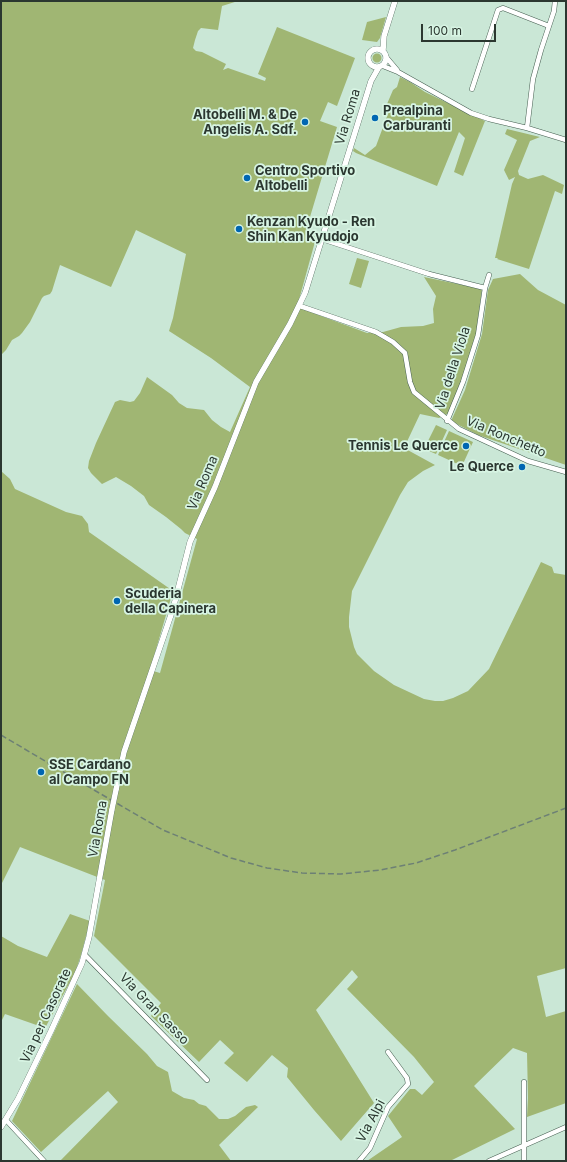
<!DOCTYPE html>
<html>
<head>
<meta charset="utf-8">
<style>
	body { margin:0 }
	#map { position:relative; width:567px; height:1162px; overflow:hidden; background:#cae7d6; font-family:Inter,sans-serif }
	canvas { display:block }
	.frame { position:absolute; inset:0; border:2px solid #2b3730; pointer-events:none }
	.scale { position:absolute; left:421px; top:24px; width:75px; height:18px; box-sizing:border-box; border:2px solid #2b3730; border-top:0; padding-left:5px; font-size:12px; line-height:14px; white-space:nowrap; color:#2b3730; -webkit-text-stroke:3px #d7f4e3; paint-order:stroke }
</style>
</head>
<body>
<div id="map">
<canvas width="567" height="1162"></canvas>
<div class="frame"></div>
<div class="scale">100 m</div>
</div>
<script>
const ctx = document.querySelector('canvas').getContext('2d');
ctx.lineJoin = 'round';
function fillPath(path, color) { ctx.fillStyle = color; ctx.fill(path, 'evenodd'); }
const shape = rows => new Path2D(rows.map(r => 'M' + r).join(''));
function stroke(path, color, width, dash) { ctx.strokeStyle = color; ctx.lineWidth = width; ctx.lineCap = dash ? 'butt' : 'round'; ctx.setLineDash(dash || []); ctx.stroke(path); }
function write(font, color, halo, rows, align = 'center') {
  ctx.font = font + ' Inter,sans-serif'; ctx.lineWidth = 3.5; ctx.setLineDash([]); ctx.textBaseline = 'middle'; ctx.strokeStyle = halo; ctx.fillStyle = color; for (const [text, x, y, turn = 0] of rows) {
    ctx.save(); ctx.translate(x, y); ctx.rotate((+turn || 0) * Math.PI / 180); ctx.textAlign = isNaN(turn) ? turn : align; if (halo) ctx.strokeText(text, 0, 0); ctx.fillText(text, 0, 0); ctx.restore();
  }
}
fillPath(shape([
	[1,1,238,1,222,6,218,30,201,28,198,31,195,40,193,48,196,51,202,52,226,64,223,70,228,68,265,81,266,78,258,74,277,27,355,58,337,106,328,102,320,121,337,127,307,227,316,238,297,307,367,333,383,332,401,327,423,326,434,323,433,309,436,296,424,277,482,289,476,334,461,382,449,413,439,418,420,414,404,448,435,465,423,471,408,482,400,495,352,591,349,617,349,627,354,647,357,654,374,671,394,685,424,699,435,701,443,701,453,698,468,691,489,669,541,562,552,567,554,573,566,575,566,968,537,976,546,1017,566,1011,566,1103,527,1117,528,1098,527,1053,513,1048,474,1086,515,1129,450,1161,367,1161,402,1137,388,1116,410,1089,415,1089,422,1095,434,1082,414,1057,347,989,358,977,352,970,316,1010,374,1103,341,1141,314,1110,287,1077,288,1068,272,1055,247,1082,224,1063,234,1053,220,1040,199,1062,151,1016,161,1003,94,936,105,880,20,847,1,885,1,471,10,479,15,489,66,512,82,516,88,524,89,532,173,591,150,670,160,673,197,539,185,533,181,529,166,517,149,505,144,496,131,486,116,477,102,484,91,473,88,468,89,461,96,443,115,402,120,400,130,402,134,401,140,393,147,377,172,395,179,403,187,408,204,410,212,420,221,427,230,432,250,387,211,358,169,331,173,318,186,254,136,230,111,287,60,265,52,291,50,294,44,296,42,298,30,322,22,333,19,336,12,340,6,350,1,355],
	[386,17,380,38,377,42,362,40,367,22],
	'372.5 58a4.5 4.5 0 1 1 9 0a4.5 4.5 0 1 1-9 0Z',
	[400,77,410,82,425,92,485,121,463,176,454,172,465,138,459,132,437,186,356,153,353,151,354,148,365,155,376,146,389,111,387,104,393,90,397,87],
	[507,129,540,137,530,141,518,171,519,175,528,179,543,175,564,185,562,194,555,191,529,269,497,259,498,258,495,258,512,184,515,177,509,180,504,170,517,140,505,134],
	[357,258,369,261,361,288,349,284],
	[520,274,538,290,566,305,566,465,478,435,451,421,465,390,482,334,488,290,493,279],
	[436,425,447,430,436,454,424,449],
	[449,431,473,442,462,466,438,455],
	[70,914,90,921,81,955,75,973,45,1028,5,1014,1,1022,1,936,18,946,47,957],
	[77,984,108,1016,147,1054,157,1066,168,1072,172,1091,184,1098,194,1100,199,1104,206,1106,219,1119,228,1119,235,1116,246,1107,255,1105,258,1107,219,1145,231,1161,60,1161,118,1102,108,1091,41,1152,12,1121]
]), '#a0b673');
const minor = shape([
	[386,57,397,70],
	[383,66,398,72,471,113,489,119,527,128,566,140],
	[472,89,498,10,503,8,549,26],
	[527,128,533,79,541,50,554,11,555,1],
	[322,239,429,274,485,288],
	[300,306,376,332,393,342,405,353,410,382,414,392,459,429,528,461,566,472],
	[447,421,463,382,478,335,485,288,489,275],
	[85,955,207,1080],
	[6,1120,44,1161],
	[359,1161,370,1148,388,1107,408,1084,407,1078,388,1052],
	[489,1161,566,1127],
	[524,1161,524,1082]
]);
const tertiary = shape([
	'368 58a9 9 0 1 1 18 0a9 9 0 1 1-18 0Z',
	[383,51,384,36,395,1],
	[116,790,124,752,173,609,190,542,215,487,256,382,290,324,305,293,371,81,379,67],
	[1,1127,18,1099,51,1031,82,963,89,937,112,809]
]);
stroke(minor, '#455e50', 5.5);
stroke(tertiary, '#455e50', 6);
stroke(minor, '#fff', 4.5);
stroke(tertiary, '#fff', 5.5);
stroke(shape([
	[1,735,94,790,163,830,231,858,267,868,302,873,341,874,380,870,416,863,455,850,566,808]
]), '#6d8075', 1.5, [6, 3]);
const tertiaryBridge = shape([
	[112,809,116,790]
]);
stroke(tertiaryBridge, '#455e50', 6, []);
stroke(tertiaryBridge, '#fff', 5.5);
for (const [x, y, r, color] of [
	[375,118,4,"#0066b2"],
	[305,122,4,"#0066b2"],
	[247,178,4,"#0066b2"],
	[239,229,4,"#0066b2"],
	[466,446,4,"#0066b2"],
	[522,467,4,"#0066b2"],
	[117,601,4,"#0066b2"],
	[41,772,4,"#0066b2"]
]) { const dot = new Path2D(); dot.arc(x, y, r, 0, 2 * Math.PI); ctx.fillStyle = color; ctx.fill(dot); stroke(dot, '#d7f4e3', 1.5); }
write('bold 13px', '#2b3730', '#d7f4e3', [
	["Prealpina",383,111],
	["Carburanti",383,126],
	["Altobelli M. & De",297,115,"right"],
	["Angelis A. Sdf.",297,130,"right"],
	["Centro Sportivo",255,171],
	["Altobelli",255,186],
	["Kenzan Kyudo - Ren",247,222],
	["Shin Kan Kyudojo",247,237],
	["Tennis Le Querce",458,446,"right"],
	["Le Querce",514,467,"right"],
	["Scuderia",125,594],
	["della Capinera",125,609],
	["SSE Cardano",49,765],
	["al Campo FN",49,780]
], 'left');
write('13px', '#2b3730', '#d7f4e3', [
	["Via Roma",348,117,-73],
	["Via della Viola",453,368,-72],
	["Via Ronchetto",506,437,23],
	["Via Roma",203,483,-67],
	["Via Roma",98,829,-80],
	["Via Gran Sasso",154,1009,46],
	["Via per Casorate",46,1016,-65],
	["Via Alpi",371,1121,-62]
]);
</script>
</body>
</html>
